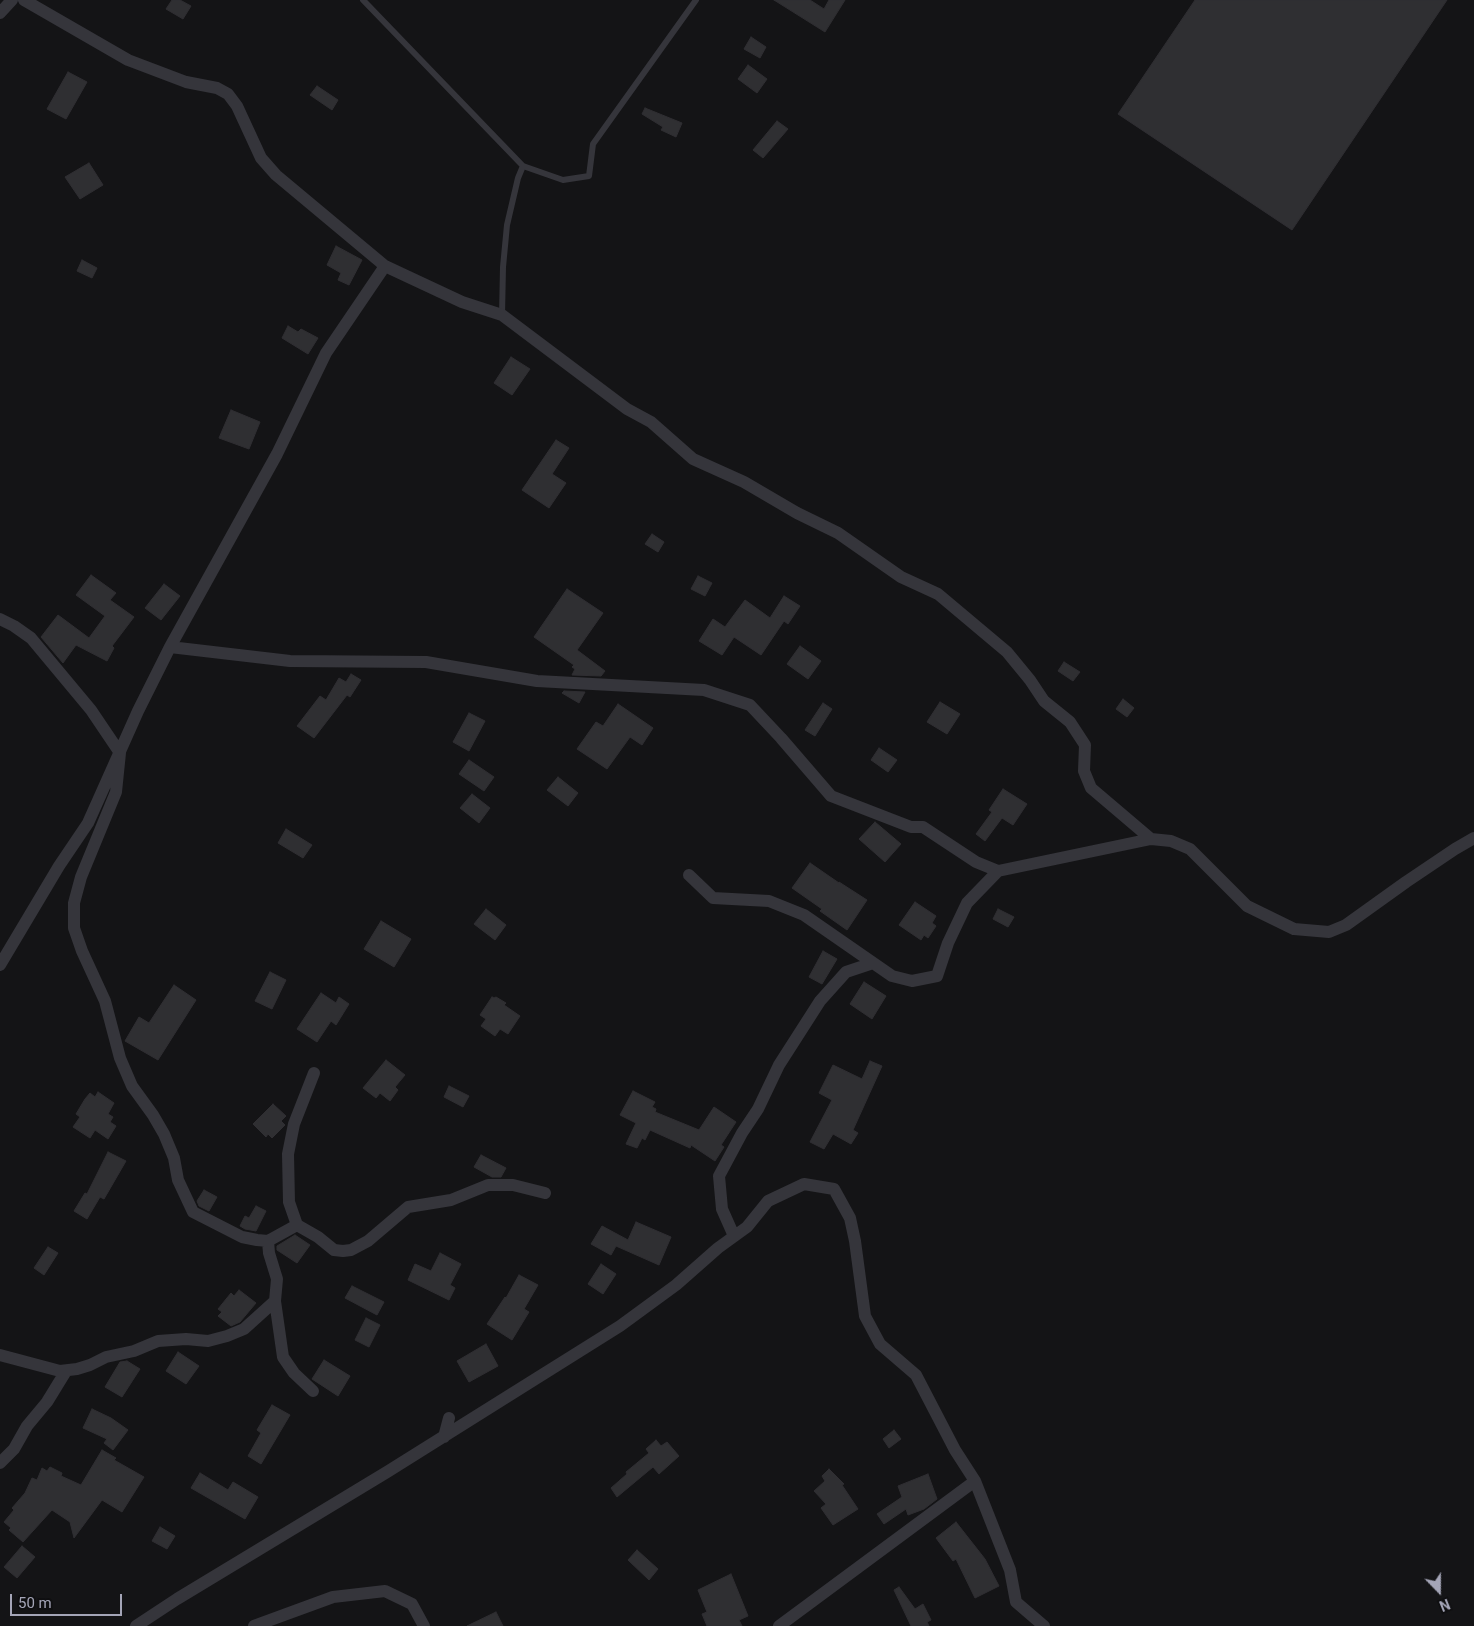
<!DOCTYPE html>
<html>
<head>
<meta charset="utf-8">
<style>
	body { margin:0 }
	#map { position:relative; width:1474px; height:1626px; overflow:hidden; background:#141416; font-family:Roboto,sans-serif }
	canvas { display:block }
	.north { position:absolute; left:1414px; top:1566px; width:50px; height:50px; -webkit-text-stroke:4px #0f0f11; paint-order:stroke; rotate:158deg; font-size:14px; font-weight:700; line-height:20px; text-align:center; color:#a4a5b7 }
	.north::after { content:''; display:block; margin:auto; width:18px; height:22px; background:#a4a5b7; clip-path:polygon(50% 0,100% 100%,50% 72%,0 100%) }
	.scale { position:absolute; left:10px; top:1594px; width:112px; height:22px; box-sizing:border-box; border:2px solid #a4a5b7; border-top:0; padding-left:6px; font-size:15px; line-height:18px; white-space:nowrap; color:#a4a5b7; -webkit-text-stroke:4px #0f0f11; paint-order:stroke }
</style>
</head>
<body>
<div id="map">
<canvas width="1474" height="1626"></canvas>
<div class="north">N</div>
<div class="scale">50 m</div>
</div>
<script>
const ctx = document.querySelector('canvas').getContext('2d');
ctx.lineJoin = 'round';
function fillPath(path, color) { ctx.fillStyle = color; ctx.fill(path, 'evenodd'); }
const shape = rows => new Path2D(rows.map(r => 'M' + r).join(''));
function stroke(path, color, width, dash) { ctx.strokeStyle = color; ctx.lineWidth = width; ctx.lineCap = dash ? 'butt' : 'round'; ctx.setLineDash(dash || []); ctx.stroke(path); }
const building = shape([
	[172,0,180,0,191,6,183,19,166,9,172,0],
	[774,0,810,0,824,9,829,0,845,0,825,32,774,0],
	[1195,0,1447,0,1292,230,1118,114,1195,0],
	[751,37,766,47,760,58,744,49,751,37],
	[748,65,767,79,757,93,738,79,748,65],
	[68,72,87,82,66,119,47,109,68,72],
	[317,86,338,100,332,110,310,95,317,86],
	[645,108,682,123,676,137,661,130,663,127,642,114,645,108],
	[777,121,788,129,763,158,753,150,777,121],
	[89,163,103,185,80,199,65,177,89,163],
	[336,246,362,260,349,285,338,280,341,273,327,265,336,246],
	[82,260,97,268,92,278,77,271,82,260],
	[288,326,298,332,301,329,318,338,308,354,282,338,288,326],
	[511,357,530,369,512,395,494,383,511,357],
	[231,410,260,422,249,449,219,438,231,410],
	[556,440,569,448,552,474,566,483,549,508,522,490,556,440],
	[652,534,664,542,658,552,645,544,652,534],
	[91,575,116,593,110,600,134,617,112,646,114,648,107,661,76,645,63,663,41,637,58,615,89,638,105,616,76,595,91,575],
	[698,576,712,583,705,596,691,589,698,576],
	[164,584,180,596,161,620,145,608,164,584],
	[567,589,603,613,577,650,605,671,601,676,572,675,575,669,572,667,574,665,534,637,567,589],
	[784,596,800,606,788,624,784,621,761,655,734,637,722,655,699,641,713,619,725,627,745,600,770,618,784,596],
	[800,646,821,661,808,679,787,664,800,646],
	[1064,662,1080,672,1073,681,1058,671,1064,662],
	[351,674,361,680,350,697,347,695,314,738,297,726,320,696,326,700,339,678,346,682,351,674],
	[564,691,585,692,579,703,562,693,564,691],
	[1123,699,1134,708,1127,717,1116,709,1123,699],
	[940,702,960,714,947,734,927,722,940,702],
	[823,703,832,709,815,736,805,730,823,703],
	[618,704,653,728,642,745,630,737,607,769,577,749,596,722,603,726,618,704],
	[469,713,485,721,469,751,453,742,469,713],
	[879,748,897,760,888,772,871,760,879,748],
	[469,760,494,777,484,791,459,774,469,760],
	[558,777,578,793,568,806,547,790,558,777],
	[1003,789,1027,804,1013,825,1002,818,985,841,976,834,992,812,989,810,1003,789],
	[472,794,490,808,479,823,460,808,472,794],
	[875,822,901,844,885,862,859,839,875,822],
	[286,829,312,845,303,858,278,843,286,829],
	[810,863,839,883,839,882,867,900,847,930,820,911,822,909,792,888,810,863],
	[915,902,936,916,932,923,936,926,928,938,924,935,921,940,899,925,915,902],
	[486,909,506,925,495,940,474,924,486,909],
	[998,909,1014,917,1008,927,993,919,998,909],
	[381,921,411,939,394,967,364,949,381,921],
	[823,951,837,959,822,984,809,977,823,951],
	[270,972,286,980,272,1009,255,1001,270,972],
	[864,982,886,996,872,1019,850,1004,864,982],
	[174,985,196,1000,158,1060,125,1041,139,1017,149,1023,174,985],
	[321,993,336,1003,339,997,349,1004,336,1025,331,1021,317,1042,297,1029,321,993],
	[492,997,494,998,496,997,506,1003,504,1005,520,1016,508,1034,500,1029,495,1036,481,1026,486,1019,480,1015,492,997],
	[386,1060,405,1075,395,1087,398,1090,390,1101,380,1093,376,1098,363,1088,386,1060],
	[870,1061,882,1066,853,1130,858,1133,851,1144,833,1134,824,1149,810,1142,832,1100,819,1093,833,1065,862,1079,870,1061],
	[449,1086,469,1096,463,1107,444,1097,449,1086],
	[633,1091,655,1102,652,1107,656,1109,655,1112,699,1130,714,1107,736,1122,721,1145,724,1147,715,1161,691,1145,690,1148,650,1130,645,1140,642,1138,637,1148,626,1144,636,1123,620,1115,633,1091],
	[98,1092,114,1103,108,1114,113,1117,110,1122,116,1126,108,1139,95,1130,90,1138,73,1127,80,1117,76,1114,85,1099,90,1093,95,1097,98,1092],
	[273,1104,286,1116,281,1121,285,1125,272,1138,268,1134,266,1137,253,1124,273,1104],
	[108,1152,126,1161,104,1199,100,1197,87,1219,74,1211,85,1193,87,1194,108,1152],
	[481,1155,506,1168,501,1177,492,1177,474,1167,481,1155],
	[204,1190,217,1197,209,1211,199,1206,197,1201,204,1190],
	[256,1206,266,1211,256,1231,245,1229,240,1226,245,1216,249,1218,256,1206],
	[636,1222,671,1237,659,1265,616,1246,611,1255,591,1244,602,1226,628,1240,636,1222],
	[295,1235,310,1245,297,1263,277,1250,277,1246,295,1235],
	[48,1247,58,1253,44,1275,34,1268,48,1247],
	[440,1253,461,1264,450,1285,455,1288,449,1300,408,1280,415,1264,431,1271,440,1253],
	[601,1264,616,1274,603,1294,588,1284,601,1264],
	[519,1275,538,1285,524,1309,529,1312,512,1340,487,1324,505,1297,506,1298,519,1275],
	[352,1286,384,1302,377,1315,345,1298,352,1286],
	[239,1290,256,1303,240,1322,231,1326,218,1316,222,1312,218,1309,231,1293,234,1296,239,1290],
	[366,1318,380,1325,369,1347,355,1340,366,1318],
	[486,1344,498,1366,469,1382,457,1361,486,1344],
	[178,1352,199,1366,186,1384,166,1371,178,1352],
	[324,1360,350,1376,338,1396,312,1379,324,1360],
	[127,1361,140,1369,122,1397,105,1387,120,1362,127,1361],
	[272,1405,290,1415,261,1464,248,1456,261,1433,257,1430,272,1405],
	[92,1409,111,1418,128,1430,113,1450,104,1443,107,1439,83,1428,92,1409],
	[894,1430,901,1439,889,1448,883,1439,894,1430],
	[656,1440,661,1446,667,1442,679,1456,659,1474,653,1467,617,1497,611,1488,627,1474,626,1472,649,1453,646,1449,656,1440],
	[102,1450,116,1458,114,1460,144,1477,122,1512,102,1500,74,1538,70,1522,52,1510,23,1542,9,1530,11,1528,4,1522,14,1510,12,1508,25,1493,32,1478,37,1480,42,1468,47,1471,50,1467,62,1473,61,1476,81,1485,102,1450],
	[829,1469,844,1484,842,1485,858,1509,833,1525,821,1508,826,1504,814,1491,825,1481,822,1476,829,1469],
	[200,1473,228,1490,233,1482,258,1497,245,1519,191,1488,200,1473],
	[928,1474,937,1499,924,1509,908,1515,906,1509,884,1524,877,1514,902,1497,898,1486,928,1474],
	[956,1522,985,1559,999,1586,975,1598,956,1559,953,1561,936,1538,956,1522],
	[160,1527,175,1536,167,1549,152,1541,160,1527],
	[22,1546,35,1557,17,1578,4,1567,22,1546],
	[637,1550,658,1569,649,1580,628,1560,637,1550],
	[731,1574,748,1616,739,1620,742,1626,707,1626,702,1614,707,1612,698,1590,731,1574],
	[899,1587,915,1609,923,1604,931,1620,927,1622,929,1626,911,1626,894,1590,899,1587],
	[496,1612,503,1626,467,1626,496,1612]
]);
fillPath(building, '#2f2f32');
stroke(building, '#2f2e32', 1);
stroke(shape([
	[363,0,523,166,563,180,589,176,593,144,696,0],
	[502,315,503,267,507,225,518,178,523,166]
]), '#35353b', 6);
stroke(shape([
	[24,0,128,60,186,82,217,88,228,94,237,106,261,158,276,175,385,266,462,302,502,315,627,409,651,422,693,459,744,482,797,513,838,533,901,577,938,594,1007,652,1030,680,1044,701,1070,722,1085,745,1084,771,1091,788,1151,839],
	[0,13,12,0],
	[0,619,14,626,31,638,91,710,120,753,116,792,81,877,74,903,74,928,82,951,105,1001,120,1058,132,1086,153,1115,164,1134,174,1158,178,1180,193,1212,242,1237,257,1240,268,1241,297,1225,318,1237,334,1250,343,1251,351,1250,368,1241,408,1207,451,1200,488,1185,513,1185,545,1193],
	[170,647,290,661,426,662,537,681,704,690,750,705,781,738,831,796,911,827,923,827,976,862,998,871],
	[689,875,713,898,769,901,804,915,892,976,912,981,937,976,948,943,967,903,998,871,1151,839,1171,841,1190,849,1247,906,1294,929,1329,932,1346,925,1406,882,1455,849,1474,838],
	[0,965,59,866,88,823,138,711,170,647,277,454,326,353,385,266],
	[297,1225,289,1202,288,1154,294,1124,314,1073],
	[734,1236,722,1209,719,1176,742,1133,758,1109,779,1065,820,1001,846,972,873,963],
	[268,1241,269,1253,277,1279,275,1301,283,1357,294,1373,313,1391],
	[0,1355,60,1371,77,1369,90,1365,106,1357,134,1351,158,1341,186,1339,208,1341,227,1336,244,1329,275,1301],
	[444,1437,449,1418],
	[0,1463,14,1449,27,1426,47,1402,66,1371],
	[136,1626,177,1599,387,1472,620,1326,676,1285,718,1248,747,1227,768,1201,804,1184,834,1189,850,1218,855,1241,865,1316,880,1344,916,1375,955,1450,975,1481,1010,1570,1016,1602,1044,1626],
	[254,1626,333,1597,385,1591,412,1604,424,1626],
	[779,1626,975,1481]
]), '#35353b', 12);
</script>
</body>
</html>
